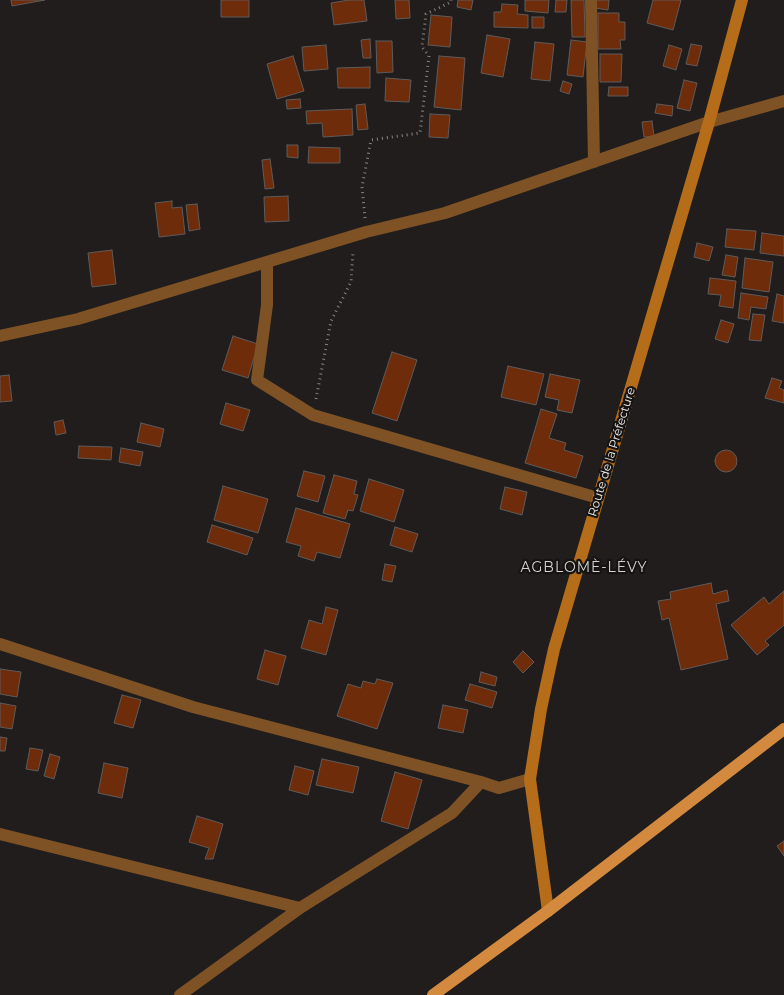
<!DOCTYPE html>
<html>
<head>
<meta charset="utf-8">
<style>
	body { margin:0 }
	canvas { display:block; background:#201d1c }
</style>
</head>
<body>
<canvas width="784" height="995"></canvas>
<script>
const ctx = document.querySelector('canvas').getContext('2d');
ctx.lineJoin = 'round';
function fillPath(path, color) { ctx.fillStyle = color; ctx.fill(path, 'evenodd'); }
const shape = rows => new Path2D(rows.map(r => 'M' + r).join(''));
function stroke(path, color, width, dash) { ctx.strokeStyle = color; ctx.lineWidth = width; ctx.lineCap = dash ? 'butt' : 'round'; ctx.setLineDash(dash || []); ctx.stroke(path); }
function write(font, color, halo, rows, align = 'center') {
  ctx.font = font + ' Montserrat,sans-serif'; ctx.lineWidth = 4.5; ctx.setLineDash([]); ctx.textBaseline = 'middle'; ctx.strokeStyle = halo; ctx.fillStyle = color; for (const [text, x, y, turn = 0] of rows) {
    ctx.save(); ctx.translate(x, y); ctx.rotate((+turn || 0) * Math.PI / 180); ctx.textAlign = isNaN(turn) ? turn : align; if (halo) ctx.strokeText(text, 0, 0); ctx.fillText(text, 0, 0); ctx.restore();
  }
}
const building = shape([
	[11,0,45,0,12,6,11,0],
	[221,0,249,0,249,17,221,17,221,0],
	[349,0,364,0,367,21,334,25,331,3,349,0],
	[395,0,409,0,410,18,396,19,395,0],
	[458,0,473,0,471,10,457,7,458,0],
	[525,0,549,0,548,13,525,11,525,0],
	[556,0,567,0,566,12,555,12,556,0],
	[571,0,584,0,585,37,572,37,571,0],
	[596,0,609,0,608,10,595,8,596,0],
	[653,0,681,0,673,30,647,23,653,0],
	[502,4,518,5,517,14,528,15,528,28,494,27,494,12,501,12,502,4],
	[598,13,619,13,619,22,625,22,625,40,620,40,621,49,598,49,598,13],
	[431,15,452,17,450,47,428,45,431,15],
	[532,17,544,17,544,28,532,28,532,17],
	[487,35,510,39,503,77,481,73,487,35],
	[370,39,371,58,363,58,361,40,370,39],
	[571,40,587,42,583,77,567,75,571,40],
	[376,41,392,41,393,72,377,73,376,41],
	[535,42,554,44,550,81,531,79,535,42],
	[691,44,702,46,697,66,686,64,691,44],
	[326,45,328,69,304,71,302,47,326,45],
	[669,45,682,49,676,70,663,66,669,45],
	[600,54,622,54,621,82,600,82,600,54],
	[293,56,304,91,277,99,267,64,293,56],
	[439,56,465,58,461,110,434,107,439,56],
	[370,67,370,88,338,88,337,68,370,67],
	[386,78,411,80,409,102,385,101,386,78],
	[684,80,697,83,690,111,677,108,684,80],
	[563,81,572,84,569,94,560,91,563,81],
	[609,87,628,87,628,96,608,96,609,87],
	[300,99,301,108,287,109,286,100,300,99],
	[365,104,368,129,358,130,356,105,365,104],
	[657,104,673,106,672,116,655,113,657,104],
	[352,109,353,135,323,137,322,123,307,124,306,111,352,109],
	[430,114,450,115,448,138,429,137,430,114],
	[652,121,654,136,644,137,642,122,652,121],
	[287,145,298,145,298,158,287,157,287,145],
	[309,147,340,148,340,163,308,163,309,147],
	[270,159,274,188,265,189,262,160,270,159],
	[288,196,289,221,265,222,264,197,288,196],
	[172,201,172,208,182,207,185,234,159,237,155,203,172,201],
	[197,204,200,229,189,231,186,205,197,204],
	[727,229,756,231,754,250,725,247,727,229],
	[762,233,784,236,784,256,760,253,762,233],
	[697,243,713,247,709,261,694,257,697,243],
	[112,250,116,284,92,287,88,253,112,250],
	[726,255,738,257,735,277,722,275,726,255],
	[745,258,773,262,769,292,742,288,745,258],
	[710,278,736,281,733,308,719,306,721,295,708,294,710,278],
	[741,293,768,297,766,309,751,307,749,320,738,318,741,293],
	[777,294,784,296,784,323,772,321,777,294],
	[753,314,765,315,761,341,749,340,753,314],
	[721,320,734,324,728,343,715,339,721,320],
	[233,336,258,344,248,378,222,370,233,336],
	[392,352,417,360,397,421,372,413,392,352],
	[508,366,544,374,536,405,501,397,508,366],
	[550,374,580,380,572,413,557,410,559,400,545,397,550,374],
	[9,375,12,401,0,402,0,376,9,375],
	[772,378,782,381,779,388,784,390,784,403,765,398,772,378],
	[226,403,250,410,243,431,220,424,226,403],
	[541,409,557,414,549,438,566,443,564,450,583,456,576,478,525,463,541,409],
	[63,420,66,433,56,435,54,422,63,420],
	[141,423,164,429,160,447,137,442,141,423],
	[79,446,112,447,111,460,78,458,79,446],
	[121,448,143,452,140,466,119,462,121,448],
	'715 461a11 11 0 1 1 22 0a11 11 0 1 1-22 0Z',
	[304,471,325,476,318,502,297,496,304,471],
	[334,475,357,481,354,494,358,495,353,511,348,510,345,519,323,513,334,475],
	[369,479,404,490,394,522,360,511,369,479],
	[223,486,268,499,258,533,214,520,223,486],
	[505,487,527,492,522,515,500,509,505,487],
	[296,508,350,524,340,558,317,552,314,561,298,556,301,546,286,542,296,508],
	[212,525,253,538,247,555,207,542,212,525],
	[395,527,418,534,412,552,390,545,395,527],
	[385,564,396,566,392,582,382,580,385,564],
	[711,583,713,594,727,590,729,601,716,604,728,659,681,670,669,618,662,620,658,601,671,599,670,592,711,583],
	[784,591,784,625,765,641,769,645,757,655,731,625,764,597,769,604,784,591],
	[326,607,338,610,326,655,301,648,309,620,322,624,326,607],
	[265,650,286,656,278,685,257,679,265,650],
	[523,651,534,662,523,673,513,662,523,651],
	[0,669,21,672,17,697,0,694,0,669],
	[481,672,497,677,495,686,479,682,481,672],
	[377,679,393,683,377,729,337,716,348,684,361,688,363,681,375,684,377,679],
	[470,684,497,692,492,708,465,700,470,684],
	[122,695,141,700,133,728,114,723,122,695],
	[0,703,16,706,12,729,0,727,0,703],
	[443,705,468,710,463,733,438,728,443,705],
	[0,737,7,738,5,751,0,751,0,737],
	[30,748,43,750,38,771,26,769,30,748],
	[50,754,60,757,54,779,44,776,50,754],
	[322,759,359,767,353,793,316,785,322,759],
	[104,763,128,768,122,798,98,793,104,763],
	[295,766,314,771,308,795,289,790,295,766],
	[395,772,422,780,408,829,381,821,395,772],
	[197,816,223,824,213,859,205,859,209,848,189,842,197,816],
	[784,841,784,856,777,846,784,841]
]);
fillPath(building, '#6e2c0a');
stroke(building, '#5e5b5a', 1);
stroke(shape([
	[365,218,362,187,371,140,420,133,429,56,422,47,426,14,451,2,451,0],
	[316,399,331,321,351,282,353,252]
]), '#868382', 3, [1, 4]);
stroke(shape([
	[591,0,594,162],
	[267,262,267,305,257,380,313,415,598,498],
	[0,336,78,319,366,232,445,213,709,122,784,101],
	[0,644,193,707,481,782],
	[0,834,300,908],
	[180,995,300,908,452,813,481,782,499,788,530,779]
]), '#7e5225', 12);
stroke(shape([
	[548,911,530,779,541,709,554,649,709,122,742,0]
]), '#b66d1a', 12);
stroke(shape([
	[433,995,548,911,784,729]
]), '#d48a3e', 12);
write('12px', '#eae8e7', '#161413', [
	["Route de la Préfecture",612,452,-73]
]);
ctx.letterSpacing = '1px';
write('14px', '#d6d3d1', '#161413', [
	["AGBLOMÈ-LÉVY",584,568]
]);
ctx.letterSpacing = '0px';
</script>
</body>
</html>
